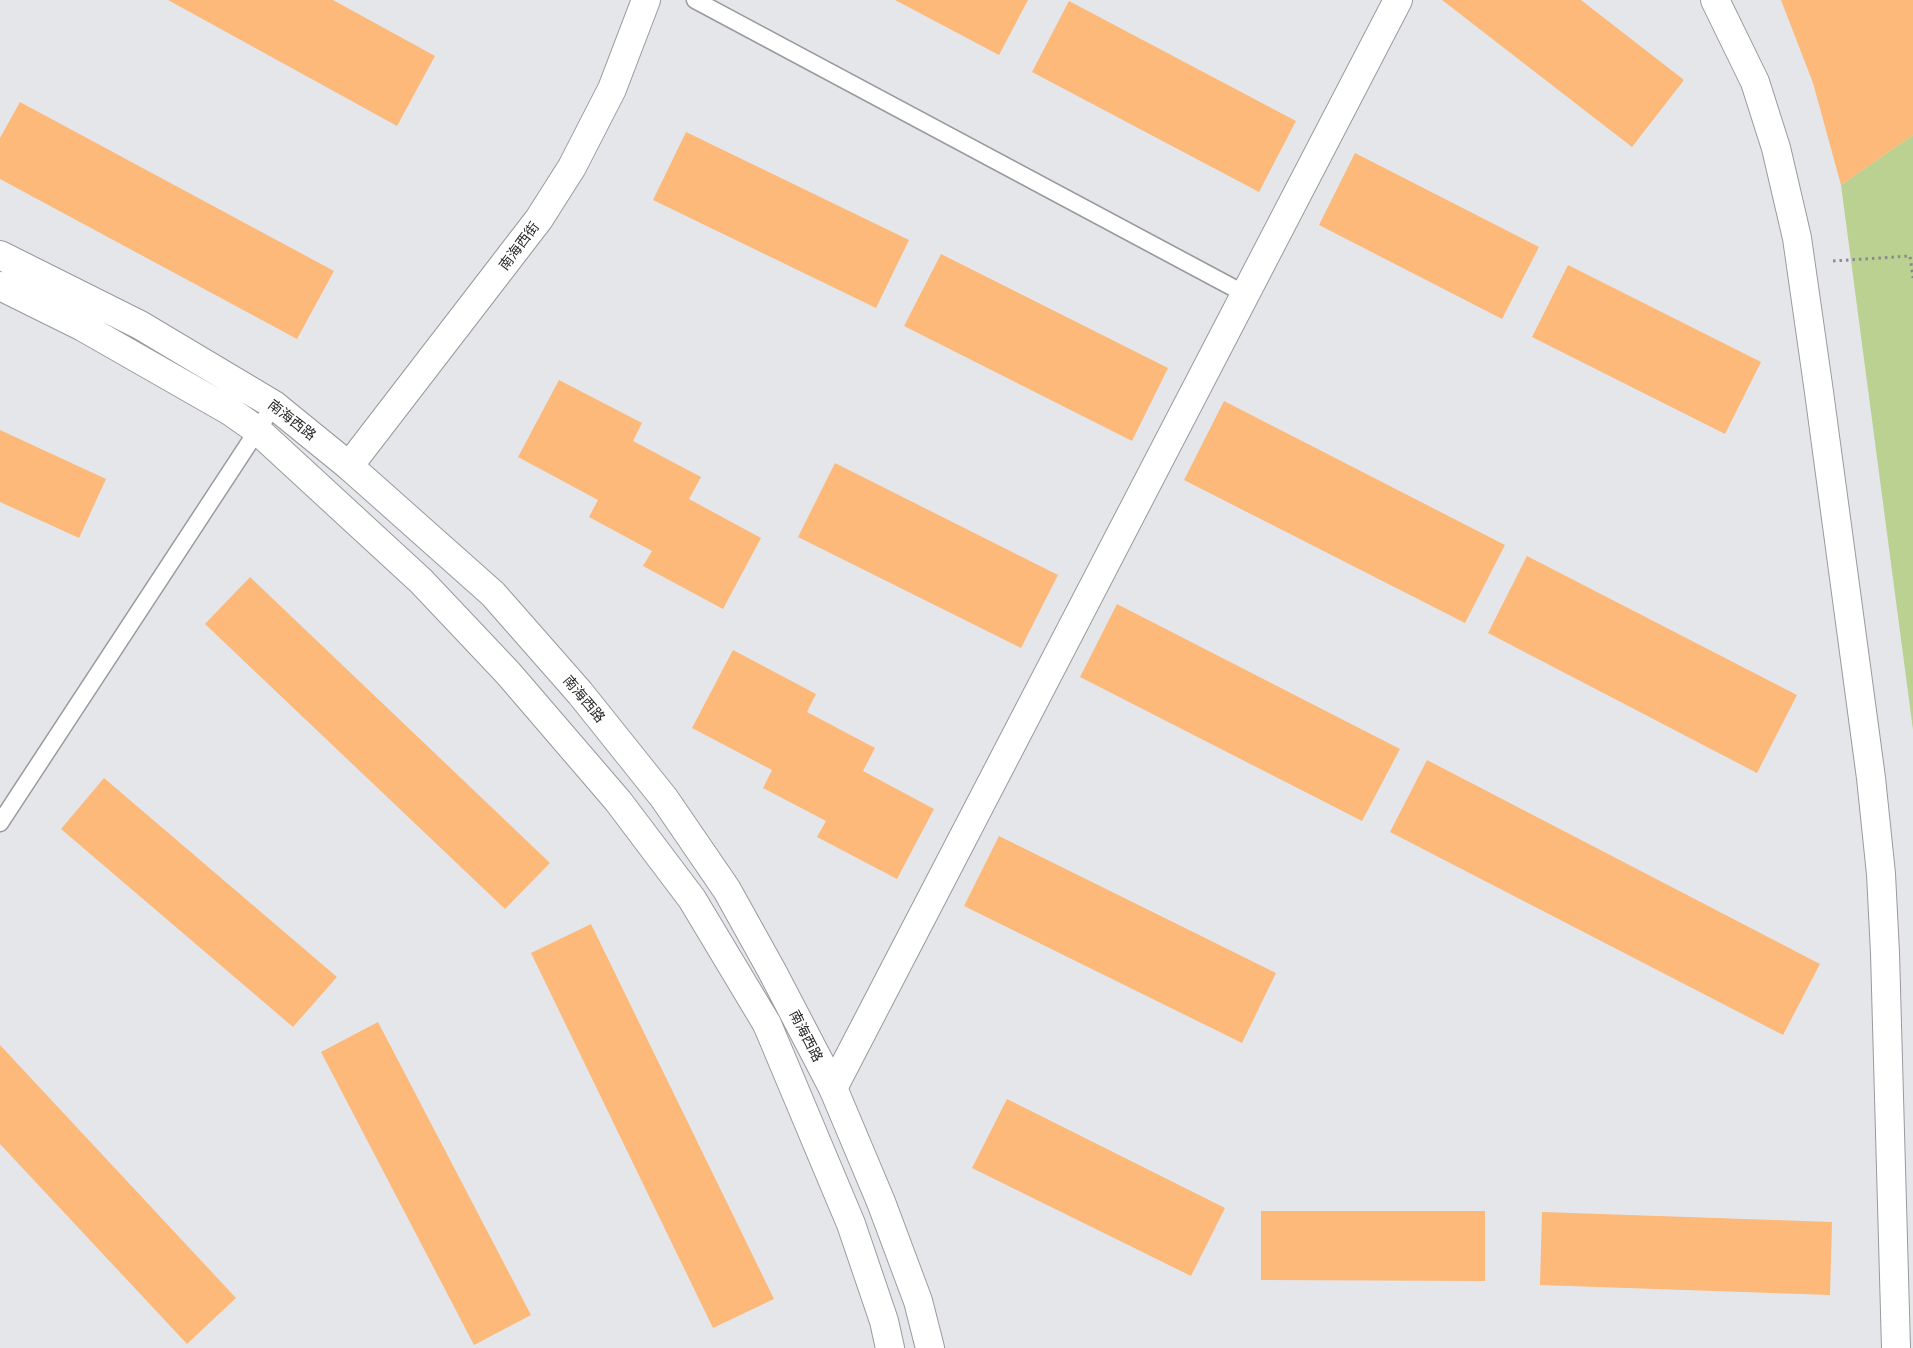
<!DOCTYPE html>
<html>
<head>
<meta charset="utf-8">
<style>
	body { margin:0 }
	canvas { display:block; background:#e5e6ea }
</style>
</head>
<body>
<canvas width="1913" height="1348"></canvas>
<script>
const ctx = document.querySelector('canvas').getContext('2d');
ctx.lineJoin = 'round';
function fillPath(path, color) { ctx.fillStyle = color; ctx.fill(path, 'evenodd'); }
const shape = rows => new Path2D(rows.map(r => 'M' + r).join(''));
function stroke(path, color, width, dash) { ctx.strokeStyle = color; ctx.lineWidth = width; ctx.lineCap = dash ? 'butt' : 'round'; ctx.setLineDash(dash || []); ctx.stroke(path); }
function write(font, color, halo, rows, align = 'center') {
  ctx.font = font + ' Barlow,"Noto Sans SC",sans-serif'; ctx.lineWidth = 4; ctx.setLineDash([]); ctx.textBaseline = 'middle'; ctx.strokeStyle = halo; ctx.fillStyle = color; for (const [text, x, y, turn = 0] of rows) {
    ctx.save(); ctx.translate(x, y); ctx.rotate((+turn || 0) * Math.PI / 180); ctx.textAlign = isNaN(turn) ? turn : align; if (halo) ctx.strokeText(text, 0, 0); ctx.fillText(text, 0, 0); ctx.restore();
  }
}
fillPath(shape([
	[1913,135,1913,730,1841,185]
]), '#bad191');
fillPath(shape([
	[168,0,333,0,435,56,397,126],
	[895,0,1028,0,999,55],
	[1442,0,1581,0,1684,80,1632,147],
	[1781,0,1913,0,1913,135,1841,185,1813,83],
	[1069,1,1296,121,1259,192,1032,72],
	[20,102,334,271,297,339,0,179,0,138],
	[686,132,909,240,876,308,653,200],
	[1355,153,1539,247,1502,319,1319,225],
	[941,254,1168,368,1132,441,904,326],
	[1568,265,1761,362,1725,434,1532,337],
	[559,380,642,423,633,441,701,477,689,499,761,538,723,609,643,566,652,551,589,517,598,500,518,457],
	[1224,401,1505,545,1465,623,1184,480],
	[0,430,106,479,79,538,0,502],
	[835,463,1058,575,1021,648,798,537],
	[1527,556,1797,695,1757,773,1488,633],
	[250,577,550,863,505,909,205,624],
	[1117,604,1400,749,1362,821,1080,677],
	[733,650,816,694,807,712,875,748,863,771,934,809,897,879,817,837,826,821,763,788,772,770,692,728],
	[1427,760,1820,964,1783,1035,1390,832],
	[104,778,337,977,293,1027,61,829],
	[999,836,1276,973,1242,1043,964,906],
	[591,924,774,1299,713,1328,531,953],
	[378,1022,531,1315,474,1345,321,1052],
	[0,1045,236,1298,187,1344,0,1144],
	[1007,1099,1225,1208,1191,1276,972,1168],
	[1261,1211,1485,1211,1485,1281,1261,1280],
	[1542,1212,1832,1222,1830,1295,1540,1285]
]), '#fcb97a');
const service = shape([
	[695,0,1245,294],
	[0,823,274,405]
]);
const minor = shape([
	[1715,0,1755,82,1776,148,1797,238,1819,392,1871,778,1881,874,1885,953,1896,1348],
	[349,466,539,219,572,167,612,89,646,0],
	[833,1088,1398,0]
]);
const tertiary = shape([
	[0,255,140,325,274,405,349,466,493,594,580,693,664,798,727,890,772,971,833,1088,881,1202,918,1301,930,1348],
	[0,286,83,327,230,411,257,430,421,581,508,673,618,801,692,899,767,1024,851,1224,884,1321,890,1348]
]);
stroke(service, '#999a9f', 19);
stroke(minor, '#999a9f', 30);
stroke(tertiary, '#999a9f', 30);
stroke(shape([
	[1833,261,1910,256,1913,278]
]), '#8a8b8e', 3, [2.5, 4]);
stroke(service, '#fff', 16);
stroke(minor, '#fff', 28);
stroke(tertiary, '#fff', 28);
write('14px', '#272729', '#fff', [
	["南海西街",519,246,-53],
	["南海西路",292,420,38],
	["南海西路",584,699,50],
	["南海西路",806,1036,63]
]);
</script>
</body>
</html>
